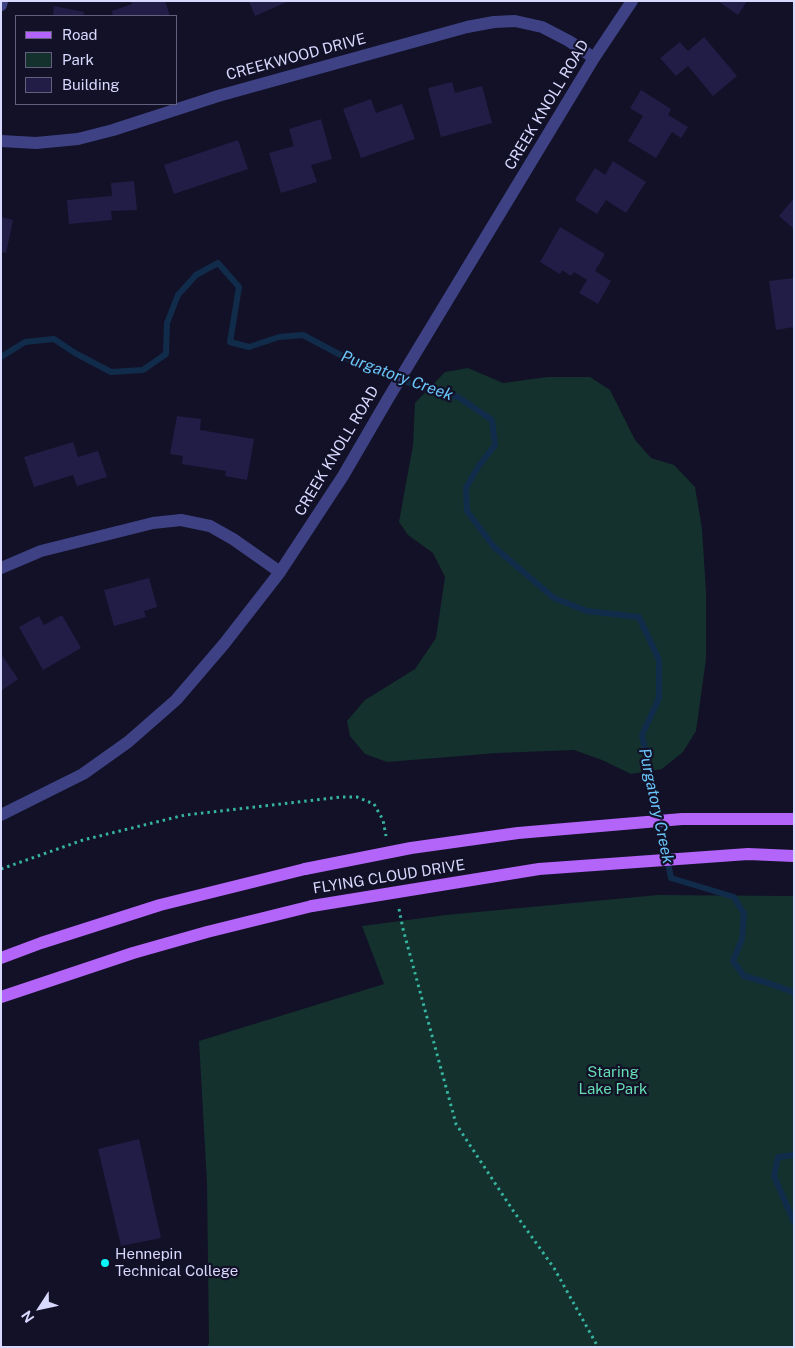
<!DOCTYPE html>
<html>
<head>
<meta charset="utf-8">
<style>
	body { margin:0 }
	#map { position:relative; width:795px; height:1348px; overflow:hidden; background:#121127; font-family:"Public Sans",sans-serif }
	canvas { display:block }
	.frame { position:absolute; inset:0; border:2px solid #d9d8fe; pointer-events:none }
	.legend { position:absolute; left:15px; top:15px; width:162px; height:90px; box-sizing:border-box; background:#121127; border:1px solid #62617d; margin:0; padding:6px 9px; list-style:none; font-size:15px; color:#d9d8fe }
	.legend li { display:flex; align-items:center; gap:10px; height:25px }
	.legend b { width:25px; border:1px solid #62617d }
	.north { position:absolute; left:15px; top:1283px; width:50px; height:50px; -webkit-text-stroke:4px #121127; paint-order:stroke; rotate:235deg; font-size:14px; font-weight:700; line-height:20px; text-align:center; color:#d9d8fe }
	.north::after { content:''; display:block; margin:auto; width:18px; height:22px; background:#d9d8fe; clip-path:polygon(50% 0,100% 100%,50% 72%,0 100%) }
</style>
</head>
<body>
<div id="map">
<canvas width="795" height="1348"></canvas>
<div class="frame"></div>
<ul class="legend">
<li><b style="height:6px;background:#b364f9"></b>Road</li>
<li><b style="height:14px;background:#14312d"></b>Park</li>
<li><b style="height:14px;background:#221d47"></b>Building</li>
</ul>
<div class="north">N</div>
</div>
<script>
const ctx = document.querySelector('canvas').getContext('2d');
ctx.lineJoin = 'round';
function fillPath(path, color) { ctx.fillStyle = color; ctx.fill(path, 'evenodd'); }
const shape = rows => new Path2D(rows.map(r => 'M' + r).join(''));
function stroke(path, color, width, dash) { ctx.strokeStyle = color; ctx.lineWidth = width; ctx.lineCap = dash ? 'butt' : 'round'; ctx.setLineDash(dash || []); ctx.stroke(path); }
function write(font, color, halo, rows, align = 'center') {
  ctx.font = font + ' "Public Sans",sans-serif'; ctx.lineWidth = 4.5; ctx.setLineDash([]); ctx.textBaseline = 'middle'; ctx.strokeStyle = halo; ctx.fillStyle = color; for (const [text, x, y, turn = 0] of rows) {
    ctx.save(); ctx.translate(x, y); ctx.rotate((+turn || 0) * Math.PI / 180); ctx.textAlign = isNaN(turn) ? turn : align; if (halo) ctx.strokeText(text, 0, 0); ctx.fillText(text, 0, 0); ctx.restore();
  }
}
fillPath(shape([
	[468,368,503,383,547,377,590,377,610,390,635,440,651,458,674,465,695,487,702,529,706,592,706,659,696,731,683,752,662,769,631,774,602,760,574,750,497,753,387,762,365,754,350,736,347,721,365,700,415,669,436,638,445,577,433,553,408,535,399,522,413,445,415,403,445,372],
	[658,895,794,896,794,1347,207,1347,209,1343,207,1183,199,1041,384,984,362,926,446,915]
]), '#14312d');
stroke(shape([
	[1,357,25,342,54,339,75,353,111,372,143,370,166,354,167,323,178,295,196,275,218,263,239,287,230,342,249,347,279,337,303,335,350,360,420,387,458,397,492,420,495,445,478,467,466,488,467,511,494,547,554,598,587,611,639,617,659,660,659,698,642,735,671,878,734,897,744,914,742,939,733,961,744,976,768,983,793,992,794,994],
	[794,1155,778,1157,774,1176,794,1222]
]), '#112c4b', 6);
fillPath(shape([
	[131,1,165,1,170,16,113,16,112,11,132,4],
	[249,1,289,1,255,16],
	[718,1,747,1,738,15],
	[54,6,84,12,83,16,53,16],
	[704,37,737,76,713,96,688,66,676,76,660,58,680,42,688,51],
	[452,82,455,93,482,86,492,123,441,137,428,88],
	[641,90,671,109,668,115,688,127,681,138,672,132,656,158,628,141,643,116,630,108],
	[371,99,376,113,402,104,415,139,361,158,343,109],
	[321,119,332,159,311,165,317,182,281,193,269,153,294,146,289,129],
	[238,140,248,169,174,194,164,165],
	[613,161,646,182,626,213,606,200,597,214,575,200,595,168,605,175],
	[134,181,137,210,111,211,112,220,69,224,67,200,112,196,111,183],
	[794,198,794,229,779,216],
	[1,217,13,220,6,253,1,252],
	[560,227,605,254,595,271,611,281,598,304,579,293,587,280,574,272,571,276,562,270,560,274,540,262],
	[794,278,794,327,776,330,769,281],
	[177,416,201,419,200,430,254,439,247,480,225,476,226,471,182,464,183,456,170,454],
	[73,442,78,457,98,451,107,477,77,486,73,475,34,487,24,457],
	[149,578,157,607,144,611,146,617,114,626,104,590],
	[62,615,81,648,43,670,19,627,39,616,44,625],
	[1,654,18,679,1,691],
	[139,1139,161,1238,121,1246,98,1149]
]), '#221d47');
stroke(shape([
	[1,869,83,840,185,815,341,797,357,797,374,804,383,820,386,836],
	[399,909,403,929,456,1124,514,1212,554,1268,598,1347]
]), '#35b5a1', 3, [2.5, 4]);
stroke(shape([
	[1,5,2,1],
	[1,141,36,143,78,139,113,130,218,96,467,27,494,22,515,21,542,27,569,41,594,58],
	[1,568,41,551,153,523,181,520,210,526,233,539,280,572],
	[1,815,83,774,128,742,176,700,224,644,280,572,343,476,389,397,594,58,632,1]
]), '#3e4284', 12);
stroke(shape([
	[1,958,41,943,160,905,305,869],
	[1,997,133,953,207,932,312,906]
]), '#b364f9', 12);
stroke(shape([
	[305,869,411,848,518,833,682,819,794,819],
	[312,906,539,869,748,854,794,856]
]), '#b364f9', 12);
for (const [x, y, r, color] of [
	[105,1263,5,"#0cf5f6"]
]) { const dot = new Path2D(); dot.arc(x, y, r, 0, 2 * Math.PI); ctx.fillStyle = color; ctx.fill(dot); stroke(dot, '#121127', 2); }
write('15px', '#d9d8fe', '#121127', [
	["CREEKWOOD DRIVE",296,57,-15],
	["CREEK KNOLL ROAD",547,105,-59],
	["CREEK KNOLL ROAD",337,451,-59],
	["FLYING CLOUD DRIVE",389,877,-9]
]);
write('15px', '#66dcb3', '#121127', [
	["Staring",613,1072],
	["Lake Park",613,1089]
]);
write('15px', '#d9d8fe', '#121127', [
	["Hennepin",115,1254],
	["Technical College",115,1271]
], 'left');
write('italic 16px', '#6ac5f9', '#121127', [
	["Purgatory Creek",397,376,20],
	["Purgatory Creek",656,806,78]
]);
</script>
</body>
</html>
